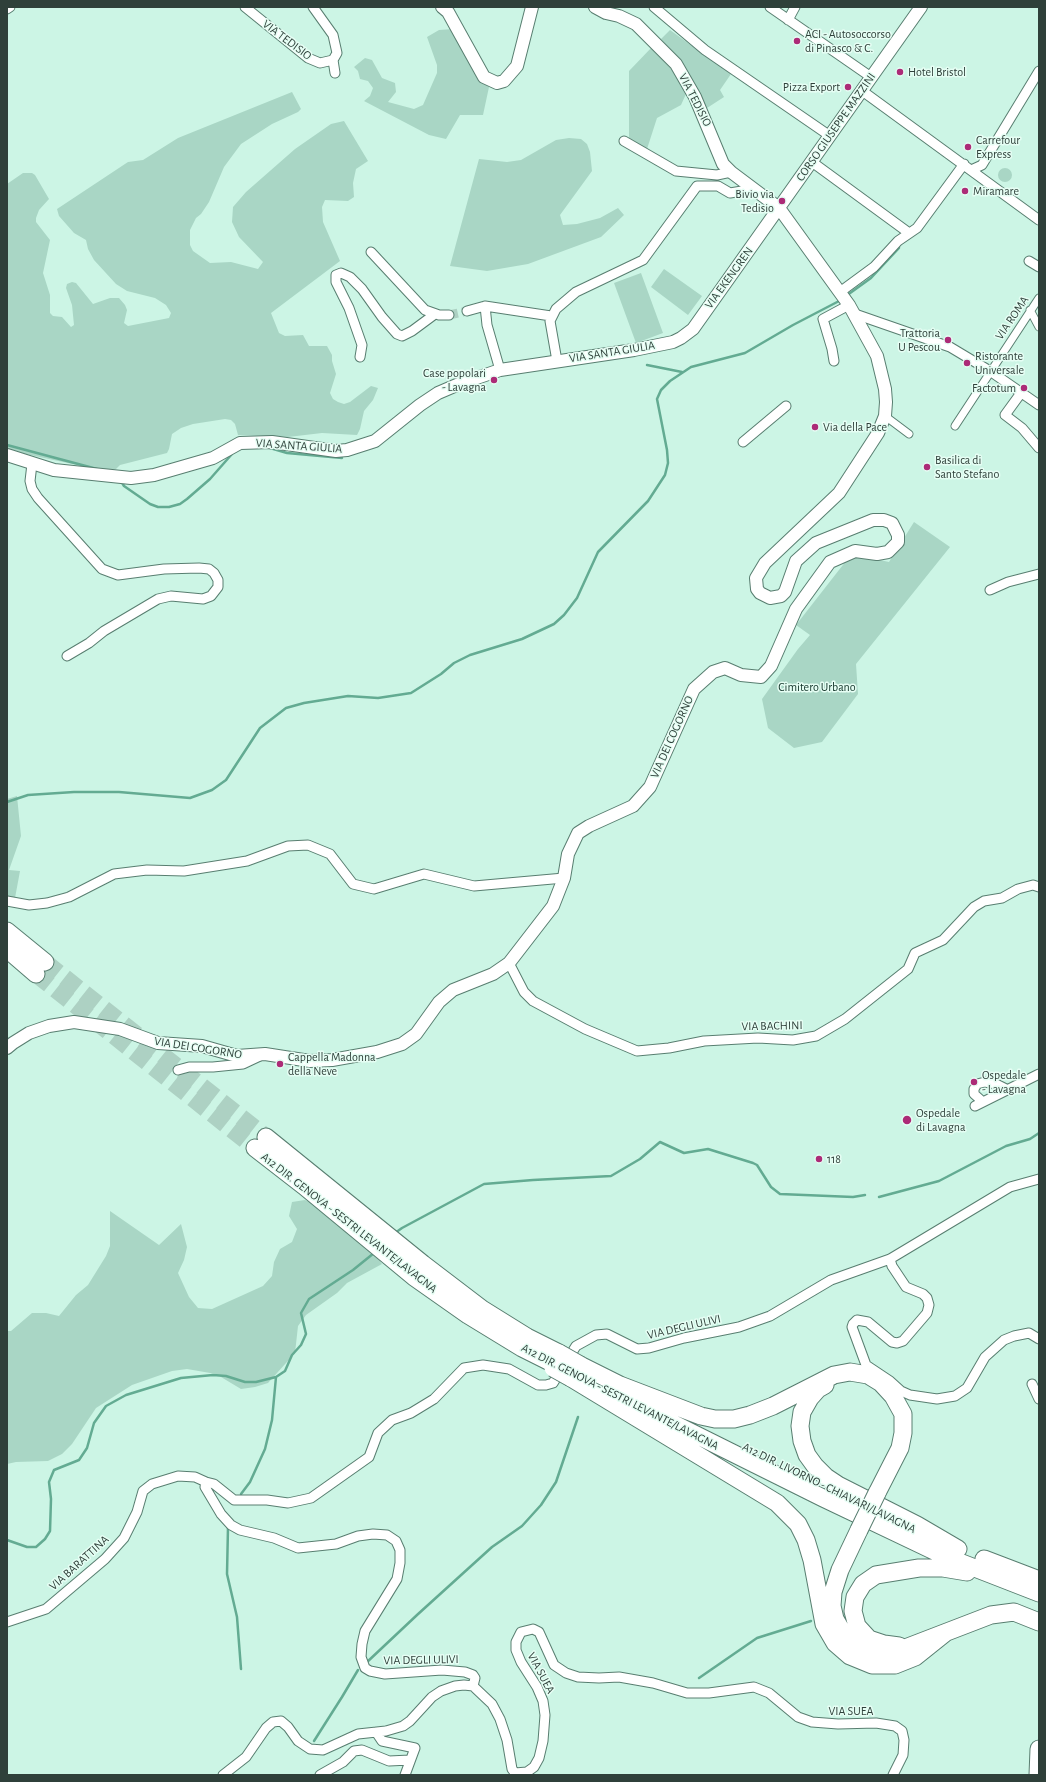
<!DOCTYPE html>
<html>
<head>
<meta charset="utf-8">
<style>
	body { margin:0 }
	#map { position:relative; width:1046px; height:1782px; overflow:hidden; background:#ccf5e5; font-family:"Alegreya Sans",sans-serif }
	canvas { display:block }
	.frame { position:absolute; inset:0; border:8px solid #2f403a; pointer-events:none }
</style>
</head>
<body>
<div id="map">
<canvas width="1046" height="1782"></canvas>
<div class="frame"></div>
</div>
<script>
const ctx = document.querySelector('canvas').getContext('2d');
ctx.lineJoin = 'round';
function fillPath(path, color) { ctx.fillStyle = color; ctx.fill(path, 'evenodd'); }
const shape = rows => new Path2D(rows.map(r => 'M' + r).join(''));
function stroke(path, color, width, dash) { ctx.strokeStyle = color; ctx.lineWidth = width; ctx.lineCap = dash ? 'butt' : 'round'; ctx.setLineDash(dash || []); ctx.stroke(path); }
function write(font, color, halo, rows, align = 'center') {
  ctx.font = font + ' "Alegreya Sans",sans-serif'; ctx.lineWidth = 3; ctx.setLineDash([]); ctx.textBaseline = 'middle'; ctx.strokeStyle = halo; ctx.fillStyle = color; for (const [text, x, y, turn = 0] of rows) {
    ctx.save(); ctx.translate(x, y); ctx.rotate((+turn || 0) * Math.PI / 180); ctx.textAlign = isNaN(turn) ? turn : align; if (halo) ctx.strokeText(text, 0, 0); ctx.fillText(text, 0, 0); ctx.restore();
  }
}
fillPath(shape([
	[453,29,481,79,489,87,483,115,460,115,446,139,429,135,364,101,370,96,373,88,368,81,360,79,358,71,354,67,365,58,372,60,382,78,395,83,396,92,388,102,414,109,423,105,437,73,437,65,427,37,439,30],
	[670,30,731,74,720,90,724,97,707,108,682,64,661,39],
	[652,47,678,77,686,94,681,105,657,118,647,149,629,138,629,71],
	[292,92,301,109,298,112,272,124,241,144,224,167,209,202,201,214,196,218,190,230,190,245,193,251,210,263,231,262,258,269,263,262,239,237,232,222,233,207,246,192,295,149,331,124,344,121,368,161,356,169,353,183,354,197,348,201,325,200,322,207,323,222,340,261,271,313,279,333,285,336,303,335,309,346,327,346,332,355,332,361,336,374,330,393,333,399,338,402,344,404,350,402,371,386,378,388,373,400,364,411,360,429,357,435,322,433,288,437,238,435,235,424,231,420,225,419,193,424,181,428,172,434,169,449,167,453,120,465,116,469,105,471,7,450,7,184,23,173,32,173,35,175,49,199,39,210,36,218,36,222,50,240,43,273,50,295,50,313,53,316,62,317,71,327,74,325,72,305,66,288,67,284,72,282,76,283,93,304,110,298,119,298,125,305,127,310,124,323,128,326,164,319,169,318,171,313,166,305,155,298,127,291,116,284,94,260,88,249,86,240,74,233,59,216,57,209,128,162,143,160,178,138],
	[569,138,581,139,587,144,590,152,592,171,560,215,563,225,577,224,600,218,618,208,624,215,601,237,528,264,487,271,450,266,479,159,507,162,521,160,556,140],
	'998 175a7 7 0 1 1 14 0a7 7 0 1 1-14 0Z',
	[664,269,702,296,688,315,651,287],
	[641,273,663,333,636,343,614,283],
	[914,522,950,547,856,664,858,694,822,742,794,748,768,728,762,699,798,649,810,635,796,625,846,561,861,556,889,562],
	[17,796,21,836,9,870,20,871,15,898,7,897,7,799],
	[305,1200,318,1206,370,1248,382,1264,347,1283,337,1293,306,1315,298,1326,295,1353,268,1383,255,1387,241,1389,216,1374,187,1369,172,1371,132,1385,96,1408,72,1444,62,1454,48,1461,16,1462,7,1464,7,1331,11,1331,32,1313,46,1313,59,1316,76,1295,88,1285,106,1256,110,1246,110,1211,159,1245,181,1224,187,1247,184,1260,178,1273,189,1297,198,1308,212,1309,263,1286,272,1276,274,1262,280,1249,292,1242,297,1229,289,1216,292,1202]
]), '#a9d6c5');
stroke(shape([
	[846,296,871,278,899,248],
	[647,365,682,372],
	[7,445,97,469],
	[270,448,287,453,342,458],
	[121,481,124,486,150,504,158,507,169,507,180,504,187,499,210,479,232,454],
	[7,802,28,795,74,792,119,792,190,798,212,790,226,780,260,728,286,708,304,703,348,696,378,698,411,693,441,674,454,663,470,655,522,639,554,624,564,615,577,598,598,552,648,501,665,475,668,463,667,450,657,399,661,390,670,381,691,367,745,353,793,325,841,300],
	[879,1197,939,1181,1006,1146,1030,1139,1039,1133],
	[395,1233,402,1228,484,1184,533,1180,611,1176,640,1159,660,1142,684,1153,708,1149,753,1163,757,1165,771,1187,780,1194,853,1197,865,1195],
	[241,1494,250,1482,265,1449,272,1420,276,1377],
	[228,1527,227,1574,237,1617,241,1669],
	[7,1540,27,1547,36,1547,45,1539,50,1531,51,1499,49,1482,54,1470,79,1460,87,1448,94,1423,106,1406,126,1395,181,1378,213,1375,226,1376,245,1382,256,1382,276,1377,285,1371,292,1355,301,1345,306,1334,301,1313,309,1299,353,1270,374,1253],
	[366,1663,417,1615,492,1547,522,1526,541,1505,556,1482,578,1417],
	[699,1678,757,1638,811,1621],
	[314,1741,342,1697,358,1670]
]), '#63ab92', 2.5);
stroke(shape([
	[449,315,467,311]
]), '#add1c3', 9, [9, 4.5]);
stroke(shape([
	[45,962,266,1137],
	[36,974,255,1148]
]), '#add1c3', 17, [17, 8]);
const pedestrian = shape([
	[1030,310,1039,327],
	[885,416,909,434],
	[955,426,1039,298]
]);
const minor = shape([
	[245,7,308,58,320,63,333,60],
	[313,7,333,35,337,53,333,60,335,73],
	[654,7,705,50,830,136],
	[770,7,871,77],
	[7,9,10,7],
	[788,20,795,7],
	[861,90,1039,220],
	[624,141,676,171,717,175,731,172],
	[812,162,909,233],
	[971,170,982,165,1039,71],
	[371,252,425,310,439,315,449,315],
	[1029,261,1039,267],
	[840,292,874,267,898,241,917,228,964,164],
	[485,306,487,325,500,370],
	[467,311,485,306,551,316],
	[855,314,950,347,990,371,1039,405],
	[360,357,362,345,349,308,336,282,336,275,341,273,350,277,362,289,382,317,397,334,402,336,412,331,435,314],
	[557,361,550,321,556,309,576,292,643,260,697,186,718,186,730,193,754,189],
	[834,361,832,349,823,319,849,305],
	[1021,393,1005,415,1022,428,1039,448],
	[743,442,786,406],
	[32,464,30,481,32,489,38,498,102,569,118,575,164,569,199,568,209,569,214,573,218,580,218,587,211,596,203,599,171,596,158,599,104,631,89,643,67,656],
	[990,590,1008,582,1039,574],
	[7,901,29,905,47,903,69,897,114,874,147,870,184,871,247,861,288,846,308,845,330,854,353,884,374,889,424,874,474,886,564,878],
	[509,963,524,992,533,1001,585,1029,637,1051,669,1048,704,1041,758,1038,793,1040,816,1036,845,1019,908,969,915,953,943,940,974,907,984,901,1002,898,1018,889,1033,885,1039,887],
	[178,1070,189,1067,213,1067,243,1064,260,1056],
	[983,1102,974,1094,974,1089,977,1084,985,1082,996,1084,1008,1090],
	[975,1106,1039,1074],
	[890,1259,892,1266,906,1287,923,1294,927,1298,929,1305,927,1313,903,1341,897,1343,892,1342,868,1322,857,1320,853,1324,852,1327,866,1365,890,1381,901,1391,910,1395,937,1399,955,1396,967,1388,985,1357,1004,1340,1014,1336,1029,1333,1039,1339],
	[1032,1384,1039,1399],
	[7,1622,46,1609,105,1559,124,1538,137,1512,143,1491,152,1484,178,1476,195,1477,206,1482],
	[473,1686,475,1678,473,1675,465,1672,442,1670,385,1674,370,1671,365,1668,361,1657,362,1644,365,1631,397,1579,400,1563,400,1550,396,1541,387,1535,373,1534,358,1536,336,1544,298,1548,274,1538,240,1530,231,1525,221,1514,205,1487,206,1482,214,1484,234,1500,267,1500,288,1503,311,1498,369,1457,378,1433,392,1420,411,1413,434,1399,464,1368,483,1365,509,1369,538,1385,546,1385,553,1383,576,1346,596,1335,607,1334,637,1349,649,1348,684,1338,739,1327,770,1316,831,1280,890,1259,1010,1187,1039,1179],
	[376,1732,382,1741,415,1748,405,1775],
	[223,1775,246,1757,266,1728,273,1722,281,1721,288,1727,298,1741,310,1749,323,1750,358,1734,386,1731,403,1726,410,1721,432,1697,441,1691,455,1686,464,1685,473,1686,492,1704,500,1719,507,1740,512,1769,515,1773,527,1772,534,1767,539,1758,543,1741,545,1715,543,1701,537,1687,521,1662,516,1650,516,1642,521,1632,533,1629,539,1632,554,1665,566,1673,578,1677,599,1678,619,1677,653,1683,687,1693,709,1693,754,1687,769,1693,798,1717,812,1722,838,1724,876,1723,895,1726,902,1731,904,1740,903,1755,893,1775],
	[320,1775,343,1762,354,1751,362,1750,389,1761,410,1760]
]);
const tertiary = shape([
	[442,7,448,12,484,77,497,83,504,81,517,66,532,7],
	[7,455,54,470,131,478,154,475,213,458,240,443,272,442,336,451,347,450,375,441,420,405,438,393,459,384,500,370,634,350,673,342,681,338,693,329,921,7],
	[7,1048,13,1043,29,1033,49,1026,74,1022,120,1029,158,1043,202,1046,237,1056,265,1054,310,1061,332,1060,377,1052,402,1044,416,1034,439,1002,453,990,493,974,509,963,553,906,564,878,568,854,578,833,589,826,633,806,650,787,694,689,713,672,725,668,741,675,761,677,771,666,796,609,830,562,855,551,877,554,888,552,898,542,898,535,892,523,884,520,873,520,816,543,796,561,785,592,781,596,770,598,760,593,757,589,756,578,765,563,839,493,878,433,885,416,886,402,885,389,877,356,849,305,779,208,731,172,723,164,695,97,676,64,636,24,619,16,606,13,595,7]
]);
const motorway = shape([
	[7,931,45,962],
	[7,949,36,974],
	[266,1137,423,1264,482,1309,527,1337,559,1353],
	[255,1148,304,1186,414,1277,468,1315,522,1348,554,1364],
	[580,1365,630,1390],
	[571,1378,777,1503,798,1524,806,1540,812,1560,824,1624,835,1643,850,1656,872,1665,895,1665,915,1657,945,1633],
	[620,1385,701,1416,715,1419,734,1419,750,1415,773,1406,834,1375,850,1372,868,1375,881,1383,893,1396,903,1414,903,1433,900,1448,877,1493],
	[825,1385,818,1389,810,1398,802,1412,800,1426,802,1441,807,1455,815,1466,826,1477,838,1485,917,1525,958,1549],
	[610,1392,823,1498,949,1558,1039,1593],
	[859,1530,840,1570,833,1592,832,1606,835,1619,845,1636,856,1647,867,1653,887,1655,991,1615,1014,1612,1039,1622],
	[984,1559,1039,1580],
	[899,1646,884,1644,869,1639,857,1626,853,1611,855,1597,863,1584,876,1575,919,1568,943,1568,967,1572],
	[1038,1775,1039,1749]
]);
stroke(pedestrian, '#587e70', 9);
stroke(minor, '#587e70', 11);
stroke(tertiary, '#587e70', 14);
stroke(motorway, '#587e70', 19);
stroke(pedestrian, '#fff', 7);
stroke(minor, '#fff', 9);
stroke(tertiary, '#fff', 12);
stroke(motorway, '#fff', 17);
const motorwayBridge = shape([
	[559,1353,580,1365],
	[553,1368,571,1378],
	[859,1530,877,1493]
]);
stroke(motorwayBridge, '#587e70', 19, []);
stroke(motorwayBridge, '#fff', 17);
for (const [x, y, r, color] of [
	[797,41,4,"#ac2b77"],
	[900,72,4,"#ac2b77"],
	[848,87,4,"#ac2b77"],
	[968,147,4,"#ac2b77"],
	[965,191,4,"#ac2b77"],
	[782,201,4,"#ac2b77"],
	[948,340,4,"#ac2b77"],
	[967,363,4,"#ac2b77"],
	[494,380,4,"#ac2b77"],
	[1024,388,4,"#ac2b77"],
	[815,427,4,"#ac2b77"],
	[927,467,4,"#ac2b77"],
	[280,1064,4,"#ac2b77"],
	[974,1082,4,"#ac2b77"],
	[907,1120,5,"#ac2b77"],
	[819,1159,4,"#ac2b77"]
]) { const dot = new Path2D(); dot.arc(x, y, r, 0, 2 * Math.PI); ctx.fillStyle = color; ctx.fill(dot); stroke(dot, '#e6fef4', 1.5); }
write('12px', '#2f403a', '#e6fef4', [
	["ACI - Autosoccorso",805,34],
	["di Pinasco & C.",805,48],
	["Hotel Bristol",908,72],
	["Pizza Export",840,87,"right"],
	["Carrefour",976,140],
	["Express",976,154],
	["Miramare",973,191],
	["Bivio via",774,194,"right"],
	["Tedisio",774,208,"right"],
	["Trattoria",940,333,"right"],
	["U Pescou",940,347,"right"],
	["Ristorante",975,356],
	["Universale",975,370],
	["Case popolari",486,373,"right"],
	["- Lavagna",486,387,"right"],
	["Factotum",1016,388,"right"],
	["Via della Pace",823,427],
	["Basilica di",935,460],
	["Santo Stefano",935,474],
	["Cappella Madonna",288,1057],
	["della Neve",288,1071],
	["Ospedale",982,1075],
	["- Lavagna",982,1089],
	["Ospedale",916,1113],
	["di Lavagna",916,1127],
	["118",827,1159]
], 'left');
write('12px', '#2f403a', '#e6fef4', [
	["VIA TEDISIO",287,40,37],
	["VIA TEDISIO",695,100,63],
	["CORSO GIUSEPPE MAZZINI",836,127,-55],
	["VIA EKENGREN",729,278,-54],
	["VIA ROMA",1012,318,-56],
	["VIA SANTA GIULIA",612,352,-9],
	["VIA SANTA GIULIA",299,446,4],
	["VIA DEI COGORNO",672,737,-66],
	["VIA BACHINI",772,1026,-1],
	["VIA DEI COGORNO",198,1048,9],
	["A12 DIR. GENOVA - SESTRI LEVANTE/LAVAGNA",349,1223,38],
	["VIA DEGLI ULIVI",684,1327,-13],
	["A12 DIR. GENOVA - SESTRI LEVANTE/LAVAGNA",620,1397,27],
	["A12 DIR. LIVORNO - CHIAVARI/LAVAGNA",829,1488,26],
	["VIA BARATTINA",79,1563,-42],
	["VIA DEGLI ULIVI",421,1660,-1],
	["VIA SUEA",541,1673,62],
	["VIA SUEA",851,1711]
]);
write('12px', '#113328', '#e6fef4', [
	["Cimitero Urbano",817,687]
]);
</script>
</body>
</html>
